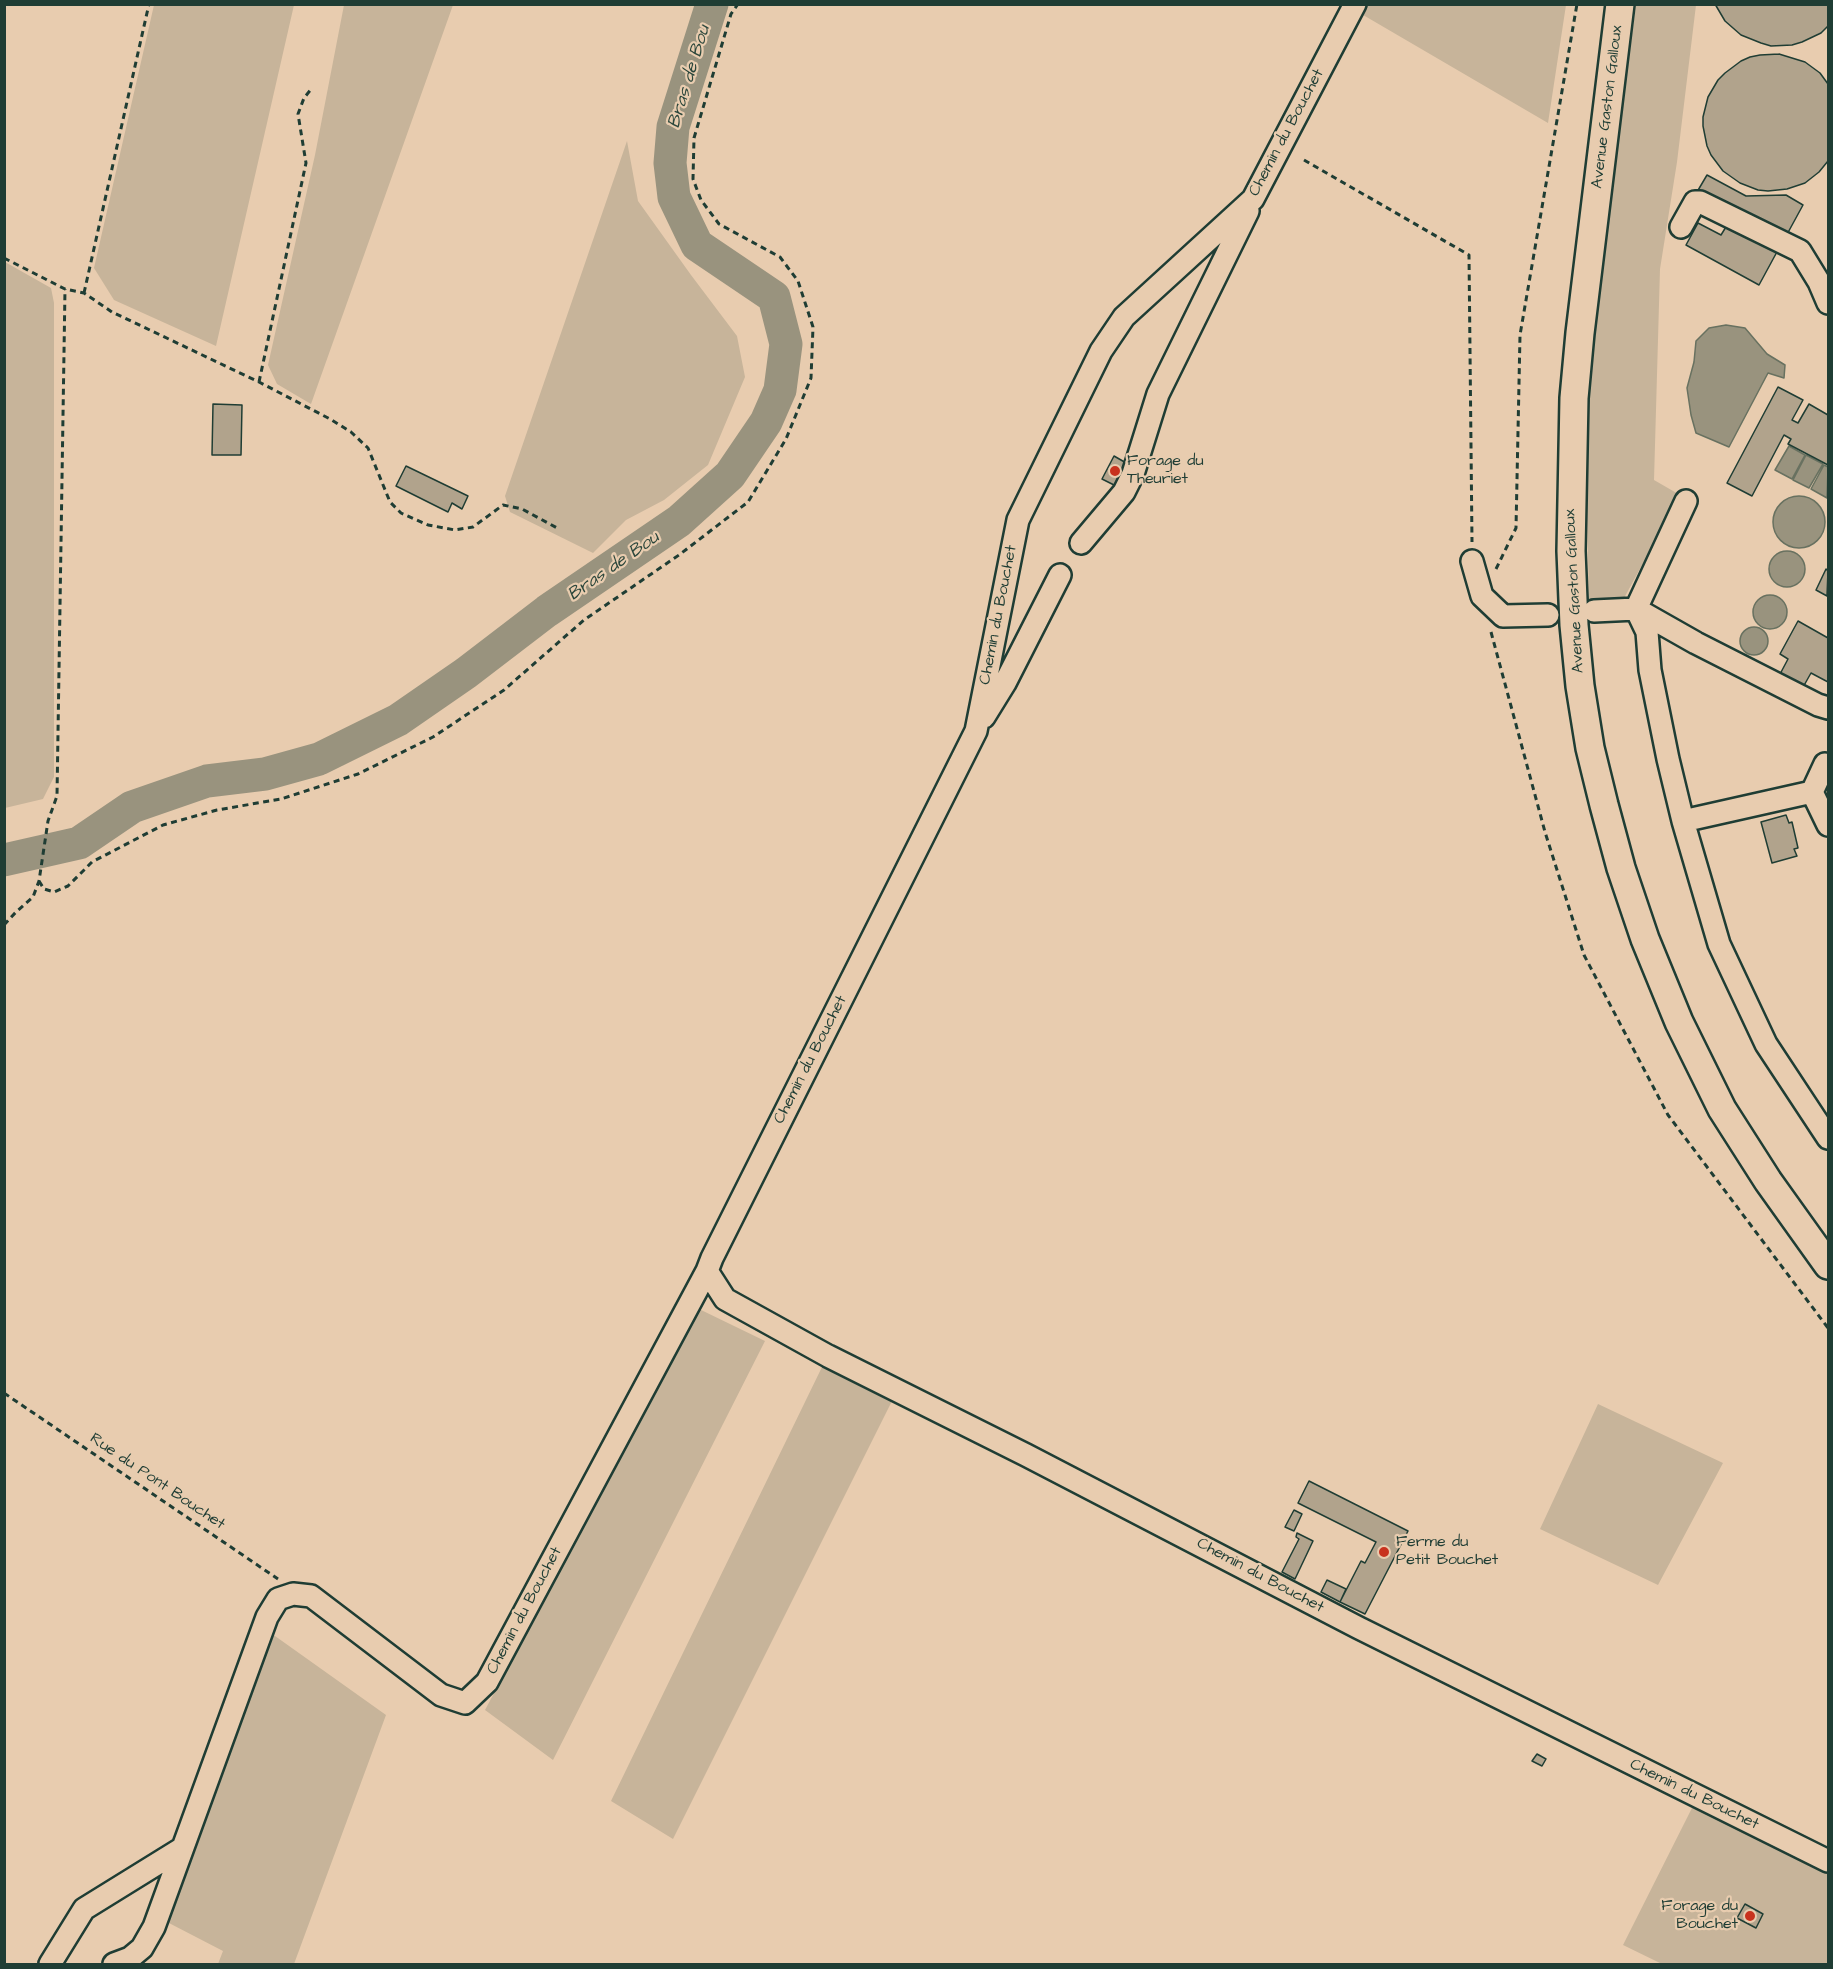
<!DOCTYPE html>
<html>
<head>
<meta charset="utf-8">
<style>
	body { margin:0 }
	#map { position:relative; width:1833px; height:1969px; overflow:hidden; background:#e8ccaf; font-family:"Architects Daughter",sans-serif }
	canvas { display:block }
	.frame { position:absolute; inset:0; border:6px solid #1f3d34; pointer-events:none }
</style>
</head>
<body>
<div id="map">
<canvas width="1833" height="1969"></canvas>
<div class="frame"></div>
</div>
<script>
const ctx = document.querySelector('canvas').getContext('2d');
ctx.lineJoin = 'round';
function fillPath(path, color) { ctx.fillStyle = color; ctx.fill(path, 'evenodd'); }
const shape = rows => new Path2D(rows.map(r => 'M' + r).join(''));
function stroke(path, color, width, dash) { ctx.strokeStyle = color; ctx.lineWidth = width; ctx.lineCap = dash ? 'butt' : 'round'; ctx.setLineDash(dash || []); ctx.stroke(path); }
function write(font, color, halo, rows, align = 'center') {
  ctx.font = font + ' "Architects Daughter",sans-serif'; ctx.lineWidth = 4.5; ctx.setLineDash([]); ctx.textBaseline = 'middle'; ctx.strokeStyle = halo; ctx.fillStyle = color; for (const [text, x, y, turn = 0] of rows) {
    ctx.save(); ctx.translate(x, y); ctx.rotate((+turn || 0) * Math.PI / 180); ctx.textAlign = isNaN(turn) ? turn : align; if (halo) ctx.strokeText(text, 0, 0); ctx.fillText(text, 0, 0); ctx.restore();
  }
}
fillPath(shape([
	[1362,4,1566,5,1548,123,1358,12],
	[154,5,294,5,216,346,114,300,94,268],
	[344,5,453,5,311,404,277,384,268,365,315,155],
	[1636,5,1696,5,1677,162,1660,269,1654,480,1680,495,1623,600,1589,602,1585,421,1589,358],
	[627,141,638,201,691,275,737,336,745,377,708,465,664,500,626,520,593,553,510,512,505,496],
	[5,262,51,288,54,303,54,777,43,799,5,808],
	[699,1309,765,1341,553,1760,485,1710],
	[822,1367,892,1401,673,1839,611,1801],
	[1598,1404,1723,1463,1658,1585,1540,1529],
	[268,1631,386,1715,294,1964,218,1964,223,1951,167,1922],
	[1694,1804,1828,1872,1828,1964,1662,1964,1623,1945]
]), '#c7b49a');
const water = shape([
	[1726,325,1745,328,1767,354,1785,365,1784,378,1768,373,1729,447,1696,433,1691,415,1687,388,1694,362,1696,341,1709,328,1726,325],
	[1789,446,1805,455,1792,479,1775,470,1789,446],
	[1806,455,1823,464,1809,488,1793,480,1806,455],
	[1824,465,1828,467,1827,498,1811,489,1824,465],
	'1773 522a26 26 0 1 1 52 0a26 26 0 1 1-52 0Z',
	'1769 569a18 18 0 1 1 36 0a18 18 0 1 1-36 0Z',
	'1753 612a17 17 0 1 1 34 0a17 17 0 1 1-34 0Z',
	'1740 641a14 14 0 1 1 28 0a14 14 0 1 1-28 0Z'
]);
fillPath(water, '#99937e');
stroke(water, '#687160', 1.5);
stroke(shape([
	[4,860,79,843,132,807,207,781,265,774,319,759,398,720,466,673,547,611,679,521,730,475,766,422,780,390,786,344,774,297,697,245,674,197,670,163,673,127,712,4]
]), '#99937e', 33);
const building = shape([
	[1715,4,1828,4,1828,26,1821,33,1802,42,1792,45,1771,46,1761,43,1741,35,1725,21,1715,4],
	[1779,54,1805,62,1820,73,1828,84,1828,161,1819,172,1805,183,1787,189,1768,191,1758,190,1740,183,1723,171,1711,155,1707,146,1703,126,1703,117,1708,97,1718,80,1725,73,1741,61,1750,57,1760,55,1779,54],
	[1707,175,1746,196,1786,195,1803,205,1785,238,1697,192,1707,175],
	[1729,222,1778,250,1759,285,1686,245,1698,223,1721,235,1729,222],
	[1778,387,1803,400,1792,420,1798,423,1809,404,1828,415,1828,465,1788,444,1791,439,1784,435,1752,496,1727,483,1778,387],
	[213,404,242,405,241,455,212,455,213,404],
	[1114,456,1128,464,1116,486,1102,479,1114,456],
	[406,466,468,496,462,509,452,503,448,512,396,486,406,466],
	[1826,569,1828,571,1827,596,1816,590,1826,569],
	[1798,621,1828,638,1828,682,1811,673,1802,689,1779,676,1788,659,1780,654,1798,621],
	[1786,815,1789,823,1792,822,1798,848,1794,849,1797,856,1772,863,1761,822,1786,815],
	[1309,1481,1408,1531,1365,1614,1340,1602,1361,1561,1365,1563,1376,1542,1298,1503,1309,1481],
	[1294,1510,1302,1514,1294,1531,1285,1527,1294,1510],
	[1297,1533,1313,1541,1295,1579,1282,1572,1299,1539,1296,1537,1297,1533],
	[1327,1580,1346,1589,1340,1602,1321,1592,1327,1580],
	[1537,1754,1546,1759,1542,1766,1532,1761,1537,1754],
	[1745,1904,1763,1914,1756,1928,1737,1918,1745,1904]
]);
fillPath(building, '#b1a38c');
stroke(building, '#1f3d34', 1.5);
const minor = shape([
	[1355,4,1253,199,1124,317,1101,351,1018,520,976,731,712,1258,707,1271,725,1299,828,1356,1026,1455,1359,1628,1828,1861],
	[1681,227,1695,202,1700,202,1800,251,1819,282,1828,303],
	[1686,501,1636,609,1696,643,1818,705,1828,708],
	[1081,543,1124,492,1133,474,1158,394,1248,211],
	[1472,561,1482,596,1503,616,1548,615],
	[1594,611,1636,609,1647,632,1650,670,1668,759,1683,821,1719,944,1766,1044,1828,1138],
	[984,717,1005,683,1060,575],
	[1828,765,1825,764,1812,792,1828,825],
	[1683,821,1812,792],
	[50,1964,84,1909,181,1849],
	[114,1964,130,1958,142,1948,154,1927,267,1617,278,1599,293,1594,311,1596,441,1695,465,1703,487,1682,707,1271]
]);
const major = shape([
	[1620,4,1580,333,1574,398,1571,551,1574,625,1580,686,1590,748,1604,805,1621,868,1645,939,1679,1022,1722,1109,1768,1181,1828,1265]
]);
stroke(minor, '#1f3d34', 26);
stroke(major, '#1f3d34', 32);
stroke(shape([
	[1304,160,1469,255,1472,542],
	[4,258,65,289,84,293,112,312,259,382,330,419,351,432,368,448,390,502,401,513,428,525,455,530,473,527,503,505,522,509,559,529],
	[84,293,149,4],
	[259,382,306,163,298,114,304,98,312,88],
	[1496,569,1516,528,1520,335,1577,4],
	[1491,632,1545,832,1584,955,1668,1115,1828,1328],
	[39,881,44,889,54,892,68,886,92,862,163,825,217,810,281,799,358,774,433,737,504,690,584,620,679,555,748,502,786,439,811,378,813,327,798,281,780,257,719,224,701,200,693,179,694,138,731,14,738,4],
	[4,925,16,912,33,897,39,881,48,821,57,796,65,289],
	[4,1393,278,1579]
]), '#1f3d34', 3, [6, 4.5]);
stroke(minor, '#e8ccaf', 21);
stroke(major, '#e8ccaf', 27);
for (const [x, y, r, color] of [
	[1115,471,6,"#c8321e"],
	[1384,1552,6,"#c8321e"],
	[1750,1916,6,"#c8321e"]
]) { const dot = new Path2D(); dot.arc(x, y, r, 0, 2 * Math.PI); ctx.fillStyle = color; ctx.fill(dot); stroke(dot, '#e8ccaf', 2); }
write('16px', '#1f3d34', '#e8ccaf', [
	["Avenue Gaston Galloux",1608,107,-83],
	["Chemin du Bouchet",1287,133,-62],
	["Avenue Gaston Galloux",1575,591,-93],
	["Chemin du Bouchet",999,615,-79],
	["Chemin du Bouchet",811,1060,-63],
	["Rue du Pont Bouchet",157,1482,34],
	["Chemin du Bouchet",1260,1576,28],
	["Chemin du Bouchet",525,1611,-62],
	["Chemin du Bouchet",1694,1795,26]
]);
write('16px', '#1f3d34', '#e8ccaf', [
	["Forage du",1127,462],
	["Theuriet",1127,480],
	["Ferme du",1396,1543],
	["Petit Bouchet",1396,1561],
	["Forage du",1738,1907,"right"],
	["Bouchet",1738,1925,"right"]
], 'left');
write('italic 18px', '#2b463b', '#e8ccaf', [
	["Bras de Bou",690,77,-73],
	["Bras de Bou",614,567,-35]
]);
</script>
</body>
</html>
